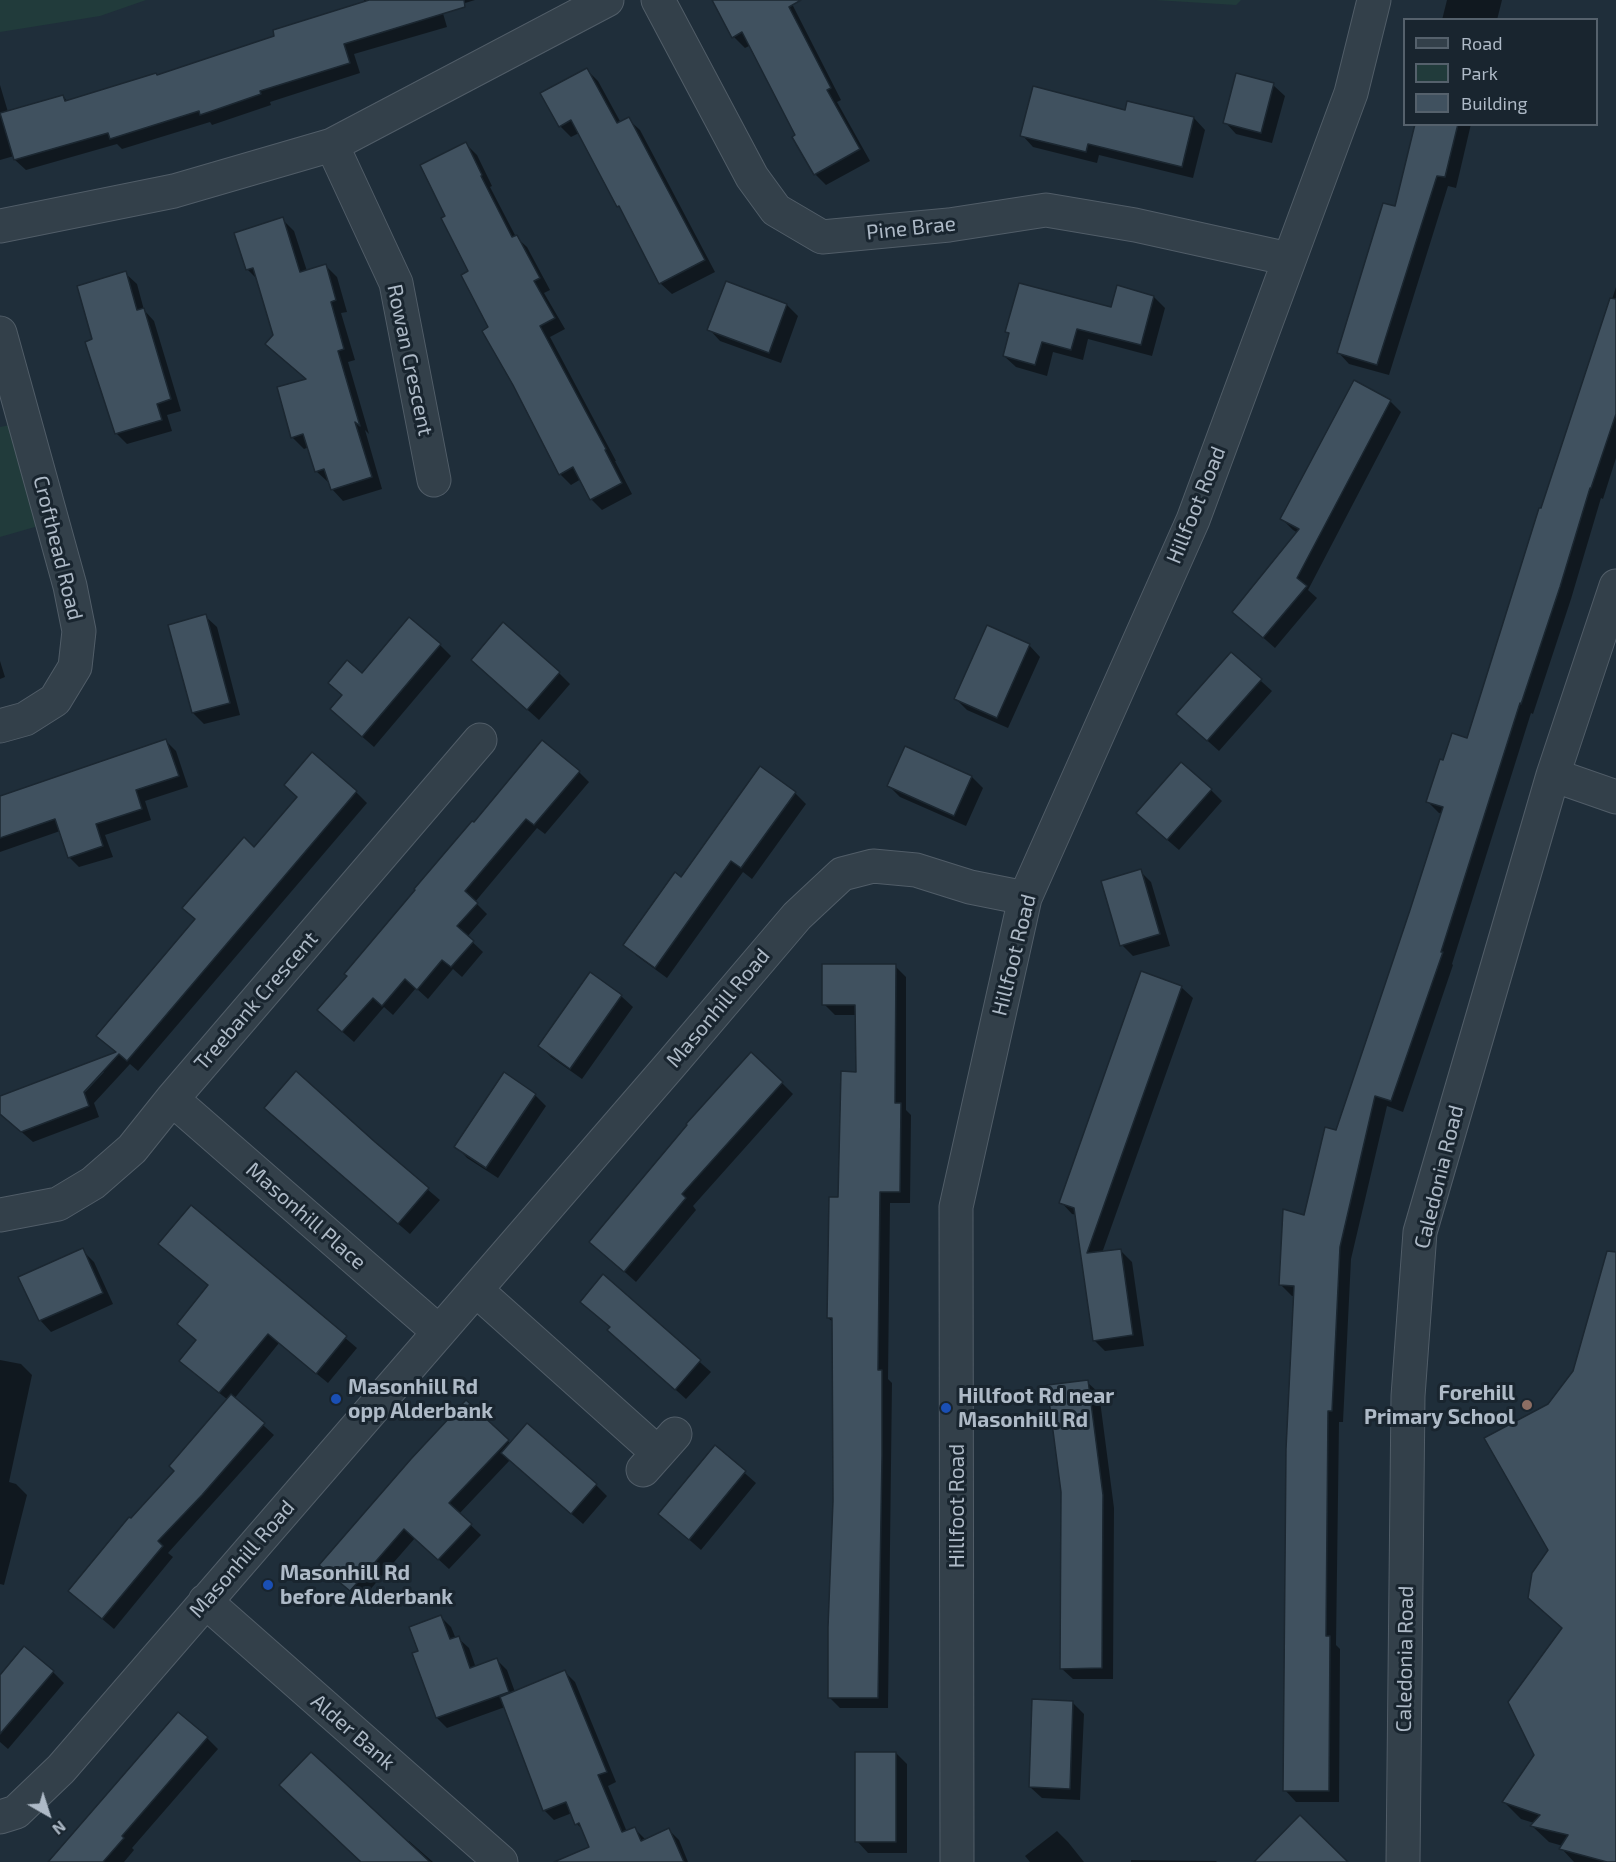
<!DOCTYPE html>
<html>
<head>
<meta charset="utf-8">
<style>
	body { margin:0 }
	#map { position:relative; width:1616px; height:1862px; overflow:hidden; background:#1f2e3a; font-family:"Exo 2",sans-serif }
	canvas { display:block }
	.legend { position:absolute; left:1403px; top:18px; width:195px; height:108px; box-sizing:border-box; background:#19252f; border:2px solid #55616c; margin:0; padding:8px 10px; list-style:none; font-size:18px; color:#aebac7 }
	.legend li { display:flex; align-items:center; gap:12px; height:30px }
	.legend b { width:30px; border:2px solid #55616c }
	.north { position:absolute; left:18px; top:1784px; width:60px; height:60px; -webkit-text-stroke:4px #19252f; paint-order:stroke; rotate:141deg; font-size:16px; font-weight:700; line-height:24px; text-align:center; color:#aebac7 }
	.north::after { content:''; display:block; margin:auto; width:21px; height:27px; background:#aebac7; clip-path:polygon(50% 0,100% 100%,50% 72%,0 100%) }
</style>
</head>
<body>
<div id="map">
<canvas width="1616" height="1862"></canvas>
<ul class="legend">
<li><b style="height:8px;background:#33404a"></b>Road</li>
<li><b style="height:16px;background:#213b3b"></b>Park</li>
<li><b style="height:16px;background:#40515f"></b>Building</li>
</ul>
<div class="north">N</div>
</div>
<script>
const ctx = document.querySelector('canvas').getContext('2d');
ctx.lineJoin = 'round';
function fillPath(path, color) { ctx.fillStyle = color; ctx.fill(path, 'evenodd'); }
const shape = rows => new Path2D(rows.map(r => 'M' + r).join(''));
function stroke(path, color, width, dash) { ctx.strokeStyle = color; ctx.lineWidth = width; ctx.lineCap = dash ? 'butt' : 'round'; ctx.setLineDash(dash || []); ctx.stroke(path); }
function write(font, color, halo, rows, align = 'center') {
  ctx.font = font + ' "Exo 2",sans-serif'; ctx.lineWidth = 6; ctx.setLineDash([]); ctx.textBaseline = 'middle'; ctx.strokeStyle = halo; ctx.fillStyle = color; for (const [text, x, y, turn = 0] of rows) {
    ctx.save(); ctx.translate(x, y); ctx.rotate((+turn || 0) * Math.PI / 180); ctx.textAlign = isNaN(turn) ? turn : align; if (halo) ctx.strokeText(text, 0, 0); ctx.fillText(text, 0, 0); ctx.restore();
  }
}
fillPath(shape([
	[0,0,146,0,100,16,0,32],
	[1155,0,1241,0,1236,5],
	[25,422,52,522,0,537,0,427]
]), '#213b3b');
fillPath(shape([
	[364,0,475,0,442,10,447,27,354,54,360,73,270,102,271,105,212,125,210,122,122,149,117,144,26,170,15,160,14,156,0,160,0,85,8,112,63,96,68,102,157,76,276,37,365,3],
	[731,0,790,0,841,100,837,102,870,161,826,185,815,174,797,136,751,45,745,48,734,37],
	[1447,0,1502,0,1497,20,1442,20],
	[587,70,598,81,621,123,628,119,640,130,715,272,672,294,660,283,623,211,618,206,579,133,571,137,560,126],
	[1273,85,1285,96,1272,143,1236,134,1225,122],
	[1126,112,1194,118,1205,130,1193,178,1099,155,1097,163,1033,147,1022,135],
	[1417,124,1471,124,1456,188,1448,186,1389,375,1349,364,1338,352,1396,208],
	[466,144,477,155,492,186,490,187,516,237,527,247,550,290,544,293,565,329,550,337,616,461,615,461,632,494,602,510,591,499,581,479,571,485,560,474,484,331,490,328,470,272,447,217],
	[282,219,294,231,307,271,326,266,337,277,347,312,341,313,355,360,348,362,369,434,365,430,382,489,343,501,332,489,329,481,328,482,316,471,309,447,304,449,292,437,307,380,275,335,258,280,247,269],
	[125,273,137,284,144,310,154,321,181,411,167,415,172,431,127,444,116,433,94,340],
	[1616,287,1616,458,1603,499,1601,498,1571,599,1533,714,1531,713,1452,964,1453,965,1403,1112,1387,1106,1351,1259,1343,1422,1339,1422,1336,1645,1340,1649,1339,1802,1296,1802,1285,1790,1295,1296,1292,1296,1281,1285,1337,1132,1443,814,1439,813,1428,802,1444,761,1468,740],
	[1154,297,1165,308,1152,356,1088,339,1083,360,1053,352,1047,376,1016,367,1004,356,1010,335,1007,332,1112,309],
	[787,305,798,316,781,363,720,341,709,329],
	[1390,401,1401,412,1308,590,1317,598,1275,648,1234,612,1298,533,1293,530,1282,519],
	[205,616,217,627,240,715,204,724,193,713],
	[440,645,451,656,374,747,343,720,362,675],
	[1029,645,1040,657,1008,728,967,710,956,699],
	[1231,654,1272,691,1219,751,1190,725],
	[0,661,5,677,0,679],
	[484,671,559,673,570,684,539,720],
	[166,741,176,751,188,787,145,801,151,820,105,835,113,857,79,867,69,857,60,831,0,852,0,798],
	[906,748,972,777,983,788,966,826,900,797,889,786],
	[579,772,589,782,545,834,537,828,475,902,487,914,467,937,483,952,462,977,453,969,428,999,416,988,393,1015,384,1007,354,1042,329,1020,349,976],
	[1211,790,1222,801,1179,850,1149,824],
	[356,792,367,803,138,1071,130,1064,94,1103,99,1117,33,1142,0,1113,0,1098,117,1053,109,1046,197,920,254,849],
	[100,1072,104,1072,80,1098,78,1096],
	[795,793,806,804,752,879,743,872,667,978,637,956,625,945,682,879],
	[1140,871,1151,882,1170,946,1133,956,1122,945],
	[895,966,906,977,906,1110,911,1115,910,1203,890,1203,888,1379,892,1383,888,1708,840,1708,829,1697,834,1501,833,1322,828,1318,840,1198,857,1074,857,1015,835,1015,824,1004],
	[590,974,621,996,633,1007,582,1079,551,1057,540,1046],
	[1181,987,1193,998,1102,1253,1120,1250,1132,1262,1144,1346,1105,1351,1094,1340,1077,1215,1072,1214,1061,1202],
	[782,1083,793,1094,693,1206,696,1210,636,1282,591,1242],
	[535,1095,546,1106,498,1178,467,1158,456,1146],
	[277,1119,374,1144,440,1200,410,1234],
	[191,1207,357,1348,328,1383,279,1343,234,1399,274,1435,168,1553,173,1557,114,1629,81,1601,131,1520,176,1471,228,1400,192,1371,197,1341,179,1324,209,1286],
	[82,1250,94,1262,113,1304,51,1332,40,1320],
	[603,1276,711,1372,686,1399,620,1340,611,1328,582,1302],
	[1616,1305,1616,1862,1574,1862,1561,1848,1563,1846,1549,1842,1532,1826,1534,1823,1521,1819,1504,1802,1535,1755,1563,1629,1529,1597,1550,1550,1549,1405,1574,1372],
	[0,1360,21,1364,32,1375,9,1482,16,1484,27,1495,4,1585,0,1584],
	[1087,1382,1099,1393,1114,1508,1113,1679,1073,1679,1061,1668,1063,1492],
	[466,1402,511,1444,596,1485,607,1496,583,1524,510,1460,459,1514,481,1535,449,1569,415,1538,361,1600,331,1575],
	[716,1448,756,1483,701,1550,660,1514],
	[441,1617,451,1627,456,1639,458,1638,469,1648,476,1668,497,1660,507,1670,515,1692,565,1672,575,1682,616,1782,608,1786,627,1832,635,1829,646,1840,669,1830,679,1840,688,1862,597,1862,584,1831,577,1824,572,1813,554,1820,544,1810,505,1707,447,1728,437,1718,420,1652],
	[53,1672,64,1683,8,1749,0,1742,0,1677],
	[1072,1702,1084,1714,1080,1800,1042,1798,1030,1787],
	[207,1738,218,1749,132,1848,134,1850,124,1862,49,1862],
	[896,1753,907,1764,907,1853,868,1853,857,1841],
	[1057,1831,1068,1842,1084,1862,1030,1862,1025,1856],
	[409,1841,433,1862,361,1862,408,1843],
	[1131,1860,1216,1861,1217,1862,1131,1862]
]), '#0007');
const building = shape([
	[369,0,464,0,465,7,344,44,350,63,260,91,261,94,215,110,200,115,199,111,110,139,108,133,14,160,0,113,63,95,65,101,156,73,157,75,274,36,273,30,369,0],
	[712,0,801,0,789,7,831,88,827,90,860,149,814,175,792,137,795,135,742,32,732,38,712,0],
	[587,68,617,123,629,117,705,260,659,284,619,206,617,207,571,120,559,127,540,93,587,68],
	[1236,73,1274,83,1261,133,1223,123,1236,73],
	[1033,86,1125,110,1127,101,1194,117,1182,167,1088,144,1086,152,1020,136,1033,86],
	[1415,124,1458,124,1445,177,1437,176,1377,365,1337,353,1383,203,1395,206,1415,124],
	[466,142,482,175,481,176,512,237,517,235,540,278,534,281,555,318,540,326,606,449,605,450,622,483,590,500,573,467,559,475,513,385,482,331,488,327,461,275,468,271,441,218,445,216,420,165,466,142],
	[283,217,300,272,326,264,336,300,331,302,344,349,338,351,360,426,355,422,372,477,331,490,324,469,315,472,303,434,291,438,277,387,306,379,265,344,273,335,253,268,246,270,234,233,283,217],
	[126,271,137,310,144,308,171,399,157,404,162,420,115,434,85,342,92,339,77,286,126,271],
	[726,281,787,304,769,353,707,330,726,281],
	[1019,283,1111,307,1117,285,1154,296,1141,345,1077,329,1071,350,1042,342,1035,365,1003,356,1009,333,1005,332,1019,283],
	[1610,298,1616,299,1616,414,1591,488,1590,488,1560,587,1521,704,1520,703,1441,952,1443,952,1391,1101,1375,1096,1340,1247,1332,1411,1328,1411,1326,1636,1330,1636,1329,1791,1283,1791,1286,1449,1294,1286,1279,1285,1283,1209,1304,1215,1325,1127,1336,1130,1410,910,1443,807,1426,802,1440,759,1443,760,1452,733,1467,738,1539,508,1541,508,1610,298],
	[1354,380,1391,400,1297,578,1307,586,1263,638,1232,612,1299,529,1280,519,1354,380],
	[206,614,230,703,192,713,168,625,206,614],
	[409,617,441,644,362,737,330,709,342,695,328,683,347,660,362,673,409,617],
	[503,622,560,672,527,710,471,660,503,622],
	[987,625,1030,644,997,718,954,699,987,625],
	[1231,652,1262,679,1207,741,1176,714,1231,652],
	[166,739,179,776,136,790,142,809,96,824,103,846,68,858,55,819,0,838,0,796,166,739],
	[542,740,580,771,534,825,526,819,465,891,478,903,457,926,474,941,451,967,442,960,417,990,405,979,382,1006,373,998,342,1032,317,1010,347,976,344,974,415,890,414,889,472,821,474,822,542,740],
	[905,746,972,776,954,816,887,786,905,746],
	[312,752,357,791,127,1061,119,1054,84,1092,89,1106,21,1132,0,1114,0,1096,116,1052,96,1036,195,919,182,908,244,837,254,847,297,797,284,785,312,752],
	[1181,762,1212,789,1167,840,1136,813,1181,762],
	[760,766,796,792,741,868,731,861,655,968,623,945,675,872,681,877,760,766],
	[1141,869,1160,934,1120,946,1101,881,1141,869],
	[822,964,896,964,895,1103,901,1103,900,1192,880,1192,878,1370,882,1370,882,1456,878,1698,828,1698,828,1627,833,1501,832,1318,827,1318,829,1197,838,1197,841,1071,856,1072,855,1005,822,1005,822,964],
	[1141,971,1182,986,1087,1253,1121,1249,1133,1335,1093,1341,1074,1208,1059,1203,1141,971],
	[590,972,622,995,570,1069,538,1046,590,972],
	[751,1052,783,1082,682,1194,686,1198,624,1272,589,1242,687,1125,686,1124,751,1052],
	[296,1071,375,1142,429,1188,398,1224,264,1108,296,1071],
	[504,1072,536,1094,486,1168,454,1147,504,1072],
	[191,1205,347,1336,316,1374,268,1334,219,1393,179,1361,196,1340,177,1324,208,1285,158,1244,191,1205],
	[83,1248,103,1293,39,1321,18,1277,83,1248],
	[1607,1251,1616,1252,1616,1862,1607,1862,1559,1849,1568,1835,1530,1826,1540,1815,1502,1802,1534,1755,1508,1702,1562,1628,1528,1598,1532,1573,1548,1550,1484,1438,1548,1404,1573,1371,1607,1251],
	[603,1274,701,1360,675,1390,607,1330,610,1327,580,1302,603,1274],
	[1088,1380,1103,1495,1102,1668,1060,1669,1061,1492,1047,1385,1088,1380],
	[231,1394,265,1423,202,1495,158,1541,163,1546,102,1619,68,1591,129,1517,131,1518,174,1471,169,1466,231,1394],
	[466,1400,509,1440,449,1503,472,1524,438,1560,404,1529,350,1591,319,1565,411,1459,466,1400],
	[527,1423,597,1484,571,1514,501,1453,527,1423],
	[715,1445,746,1471,689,1540,658,1514,715,1445],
	[441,1615,450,1639,459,1636,470,1668,497,1658,509,1692,436,1718,412,1653,418,1651,409,1627,441,1615],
	[24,1646,54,1671,0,1734,0,1675,24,1646],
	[565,1670,607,1772,598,1775,622,1832,635,1827,641,1841,669,1828,684,1862,554,1862,589,1847,579,1823,575,1825,566,1802,543,1811,500,1697,565,1670],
	[1032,1699,1073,1701,1070,1789,1029,1787,1032,1699],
	[178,1712,208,1737,122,1836,124,1838,103,1862,48,1862,178,1712],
	[311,1752,346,1784,430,1862,361,1862,279,1785,311,1752],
	[855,1752,896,1752,896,1842,855,1842,855,1752],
	[1300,1815,1348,1862,1254,1862,1300,1815]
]);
fillPath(building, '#40515f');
stroke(building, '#1b2731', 1.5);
const minor = shape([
	[658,0,752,177,776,210,822,237,949,225,1046,210,1135,225,1289,259],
	[332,145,396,283,434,480],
	[0,226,174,191,332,145,607,0],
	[0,333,70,586,79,631,75,667,55,700,25,719,0,726],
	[1553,775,1616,797],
	[172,1099,439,1332],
	[0,1215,58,1204,93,1183,132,1149,172,1099,480,740],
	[476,1290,658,1453],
	[643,1470,675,1434],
	[205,1601,501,1862],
	[0,1817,16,1812,61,1769,672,1063,797,916,842,874,873,866,916,870,970,887,1025,898],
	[957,1862,956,1207,1025,898,1193,520,1351,93,1374,0],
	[1403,1862,1408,1396,1420,1232,1553,775,1616,586]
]);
stroke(minor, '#515d68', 35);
stroke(minor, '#33404a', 33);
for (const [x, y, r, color] of [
	[336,1399,6,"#1a4fb4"],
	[1527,1405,6,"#8d6e63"],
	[946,1408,6,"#1a4fb4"],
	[268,1585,6,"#1a4fb4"]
]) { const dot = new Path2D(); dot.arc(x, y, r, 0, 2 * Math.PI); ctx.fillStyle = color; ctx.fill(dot); stroke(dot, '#19252f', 2); }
write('21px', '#aebac7', '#19252f', [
	["Pine Brae",911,228,-6],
	["Rowan Crescent",410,360,78],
	["Hillfoot Road",1196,505,-68],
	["Crofthead Road",58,548,76],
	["Hillfoot Road",1014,955,-76],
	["Treebank Crescent",256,1001,-49],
	["Masonhill Road",718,1008,-50],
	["Caledonia Road",1439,1177,-76],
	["Masonhill Place",306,1216,41],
	["Hillfoot Road",957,1506,-90],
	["Masonhill Road",242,1559,-49],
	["Caledonia Road",1405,1659,-89],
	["Alder Bank",353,1732,41]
]);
write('bold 21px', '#aebac7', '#19252f', [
	["Masonhill Rd",348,1387],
	["opp Alderbank",348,1411],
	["Forehill",1515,1393,"right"],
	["Primary School",1515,1417,"right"],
	["Hillfoot Rd near",958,1396],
	["Masonhill Rd",958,1420],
	["Masonhill Rd",280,1573],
	["before Alderbank",280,1597]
], 'left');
</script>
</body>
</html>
